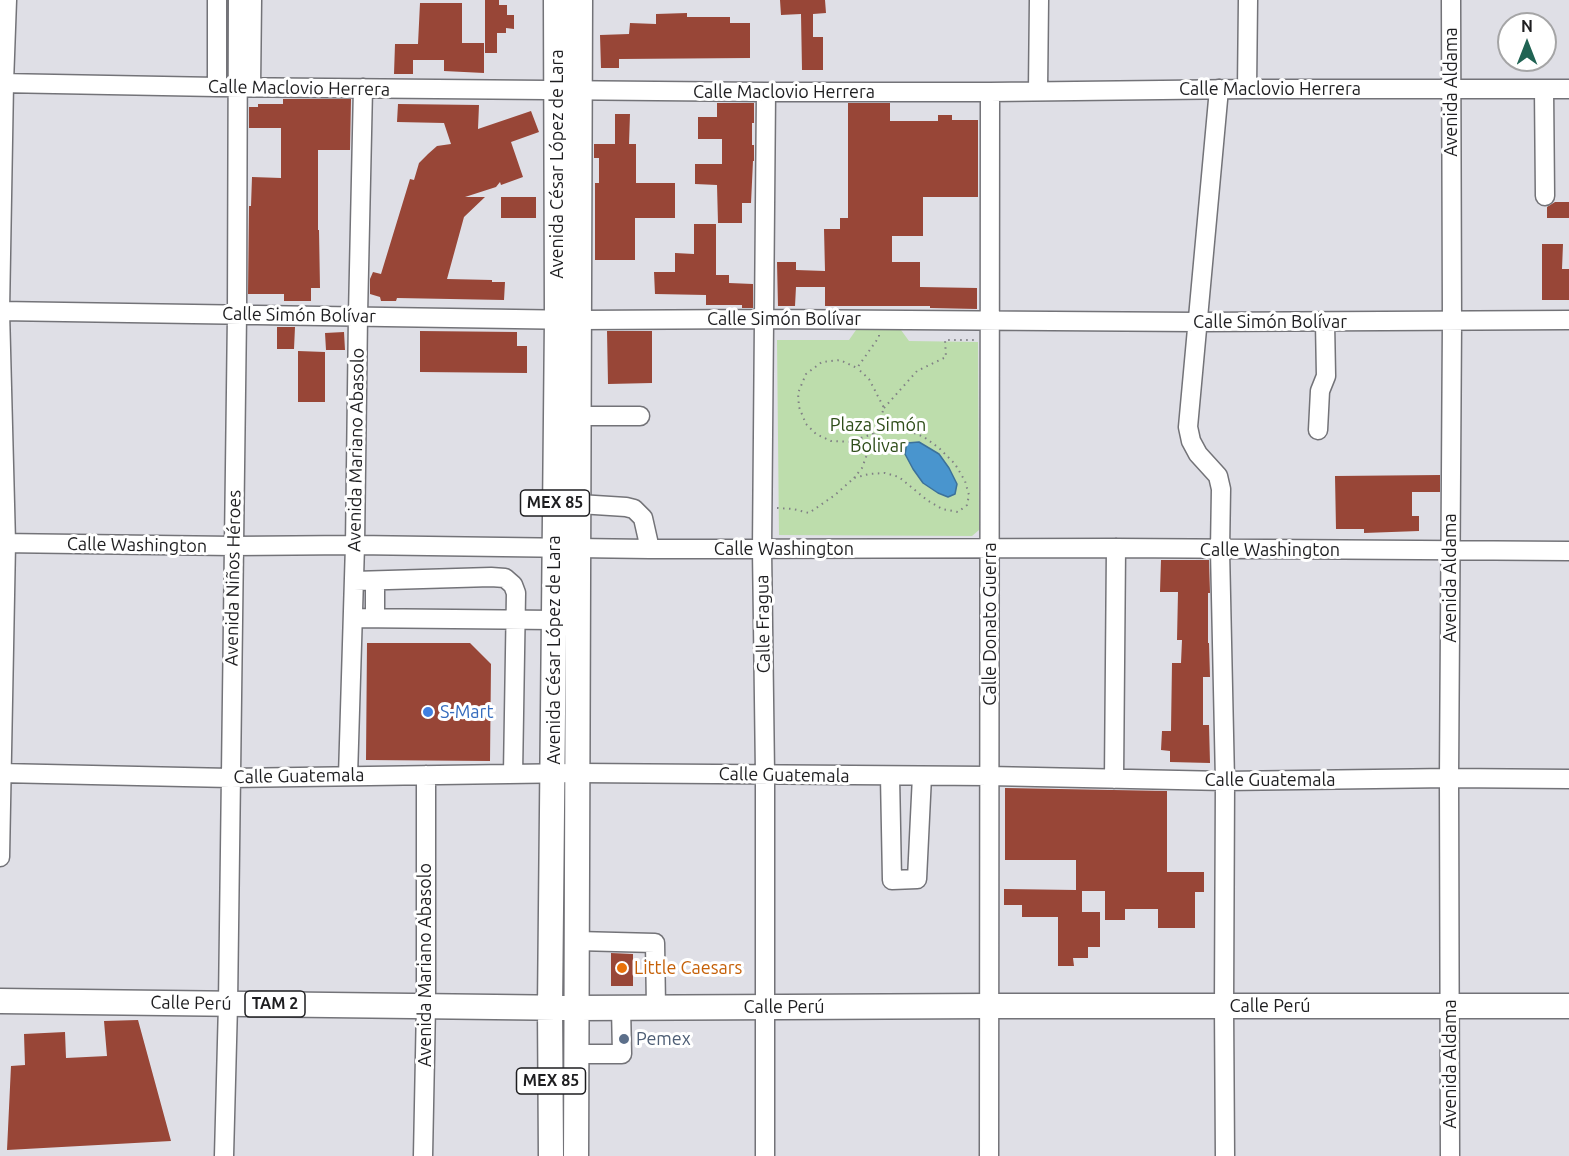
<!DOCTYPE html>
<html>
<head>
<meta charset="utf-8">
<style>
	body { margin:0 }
	#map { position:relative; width:1569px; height:1156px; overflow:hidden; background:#dfdfe6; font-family:Ubuntu,sans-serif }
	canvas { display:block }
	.north { position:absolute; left:1497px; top:12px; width:60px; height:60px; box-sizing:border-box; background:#fff; border:2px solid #a5a5a6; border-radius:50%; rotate:0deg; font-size:16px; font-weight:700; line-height:24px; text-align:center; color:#1e1e20 }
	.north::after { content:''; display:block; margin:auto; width:21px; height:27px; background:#206353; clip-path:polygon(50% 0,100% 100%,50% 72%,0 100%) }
</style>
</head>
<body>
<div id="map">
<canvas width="1569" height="1156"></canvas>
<div class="north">N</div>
</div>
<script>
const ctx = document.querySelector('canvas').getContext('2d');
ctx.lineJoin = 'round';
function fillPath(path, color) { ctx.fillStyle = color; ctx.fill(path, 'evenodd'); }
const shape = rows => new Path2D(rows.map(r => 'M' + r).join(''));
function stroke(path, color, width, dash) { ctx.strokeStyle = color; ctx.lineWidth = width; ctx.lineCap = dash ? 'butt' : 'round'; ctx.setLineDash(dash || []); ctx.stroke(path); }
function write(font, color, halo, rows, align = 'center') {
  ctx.font = font + ' Ubuntu,sans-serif'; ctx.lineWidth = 6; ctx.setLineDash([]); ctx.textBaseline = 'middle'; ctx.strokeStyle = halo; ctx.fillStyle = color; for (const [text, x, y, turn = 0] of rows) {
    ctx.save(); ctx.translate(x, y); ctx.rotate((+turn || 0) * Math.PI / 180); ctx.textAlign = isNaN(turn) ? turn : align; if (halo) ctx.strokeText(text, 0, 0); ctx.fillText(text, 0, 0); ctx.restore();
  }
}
fillPath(shape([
	[856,330,901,330,909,341,978,342,979,530,972,536,779,535,777,340,849,340]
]), '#bdddac');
const water = shape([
	[919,442,939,454,949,468,957,484,955,494,948,497,938,493,923,483,913,469,905,454,907,443,919,442]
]);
fillPath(water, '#4995ce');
stroke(water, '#3c719a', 1.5);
fillPath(shape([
	[485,0,499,0,499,5,507,5,507,15,514,15,514,29,506,28,506,33,497,33,497,53,485,53],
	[780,0,825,0,826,13,813,14,813,37,823,37,823,70,802,70,801,14,781,15],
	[420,3,462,3,462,43,484,43,484,73,444,71,444,60,413,60,413,74,394,74,395,44,418,44],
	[687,13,687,17,730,17,730,23,750,23,750,58,619,59,619,68,601,68,600,35,629,34,630,23,656,24,656,14],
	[283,99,351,99,350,150,318,150,318,230,319,230,320,288,311,288,311,301,284,301,284,294,248,294,249,206,251,206,252,177,281,178,281,128,249,128,249,107,258,107,258,104,283,104],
	[717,103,754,103,754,123,752,123,752,145,754,145,754,161,753,161,751,203,742,203,742,223,718,223,717,185,695,184,695,164,722,164,722,139,698,139,698,117,717,117],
	[848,103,890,103,890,121,938,121,938,115,952,115,952,120,978,120,978,197,923,197,923,236,892,236,892,262,920,262,920,287,977,288,977,309,930,308,930,306,825,306,825,287,796,287,795,306,778,306,777,262,796,262,796,270,825,271,824,229,840,229,840,218,848,218],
	[398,104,479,105,478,129,531,111,539,132,511,142,523,177,501,185,500,182,496,187,465,197,485,197,464,217,447,279,492,280,492,282,505,282,504,300,397,298,396,301,381,301,380,297,370,294,370,279,373,272,381,274,410,179,414,180,419,163,428,154,437,146,451,144,444,123,397,122],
	[615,114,630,114,629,144,636,144,636,183,675,183,675,218,635,218,635,260,595,260,595,183,599,183,599,158,594,158,594,144,615,144],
	[501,197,536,197,536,218,501,218],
	[1555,202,1569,202,1569,218,1547,218,1547,207],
	[694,224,716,224,716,275,729,275,729,283,753,284,753,308,742,308,742,305,706,305,706,295,655,294,654,272,675,272,675,253,694,254],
	[1542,244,1563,244,1562,269,1569,269,1569,300,1542,300],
	[277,327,295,327,294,349,277,349],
	[420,331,517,332,517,346,527,346,527,373,420,372],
	[607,331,652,331,652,383,608,384],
	[344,332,345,350,326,350,325,333],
	[298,351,325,352,325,402,298,402],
	[1440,475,1440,492,1412,492,1412,516,1419,516,1419,531,1364,533,1364,529,1336,529,1335,476],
	[1161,560,1209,560,1210,593,1208,593,1208,643,1209,643,1210,677,1203,677,1203,725,1209,725,1210,763,1170,762,1170,751,1161,750,1162,731,1171,731,1172,663,1181,663,1182,640,1177,640,1178,592,1160,592],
	[367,643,470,643,491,664,490,761,366,760],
	[1005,788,1167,791,1167,872,1204,872,1204,892,1195,892,1195,928,1158,928,1158,909,1125,909,1125,920,1105,920,1105,891,1082,891,1082,912,1100,912,1100,947,1088,947,1088,958,1073,958,1074,966,1058,966,1058,917,1022,917,1022,905,1004,905,1004,889,1076,890,1076,860,1005,860],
	[611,953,633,954,633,986,611,986],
	[138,1020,171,1141,7,1150,11,1066,25,1065,24,1034,65,1032,66,1058,107,1056,104,1021]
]), '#984637');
const minor = shape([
	[217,0,217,87],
	[0,83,217,87,766,92,990,92,1247,89,1569,89],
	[251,87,252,0],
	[1219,89,1188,427,1191,441,1198,454,1218,476,1221,489,1220,550,1225,781,1224,1006,1225,1156],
	[1247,89,1248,0],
	[1544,89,1545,196],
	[1038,90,1039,0],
	[0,311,579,320,763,319,1197,322,1569,320],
	[579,416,640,416],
	[1318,430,1320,391,1326,376,1325,322],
	[579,504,626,507,634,509,643,518,650,549],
	[0,543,233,546,355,545,650,549,1116,548,1569,551],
	[354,581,491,577,505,578,513,585,516,593,513,774],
	[375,581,375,618],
	[353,618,554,620],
	[0,773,230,778,578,773,989,776,1225,781,1449,778,1569,779],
	[348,776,355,545,358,315,363,88],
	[890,776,892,880,917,879,922,776],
	[1114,779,1116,548],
	[0,857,6,543,0,311,4,83,7,0],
	[577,941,655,943,656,1007],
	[576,1054,622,1054,621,1007],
	[224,1156,228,1004,237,314,238,0],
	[423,1156,426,1005,426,775],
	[765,1156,765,774,762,549,766,92],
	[989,1156,990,92],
	[1450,1156,1449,778,1452,322,1451,0]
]);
const major = shape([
	[0,1001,577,1008,989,1006,1569,1006],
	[551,1156,550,1007,557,319,556,0],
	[576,1156,580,0]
]);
stroke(minor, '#737378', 21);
stroke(major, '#737378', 27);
stroke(shape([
	[884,408,917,371,946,357,945,340,974,340],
	[861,438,852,442,831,441,816,434,806,424,799,407,798,393,806,374,822,362,840,360,857,368,879,337,879,335],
	[854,478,862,468,884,408,869,379,857,368],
	[777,508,793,509,809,513,835,495,854,478,869,474,885,473,899,477,927,500,942,509,958,512,967,505,969,495,965,481,955,464,939,448,924,437,907,430,892,427]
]), '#808085', 2, [1.5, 4.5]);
stroke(minor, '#fff', 18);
stroke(major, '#fff', 24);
stroke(shape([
	[861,438,892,427]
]), '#808085', 2, [1.5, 4.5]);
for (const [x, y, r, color] of [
	[428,712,6,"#3f7fe0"],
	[622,968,6,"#e8710a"],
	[624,1039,6,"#5c6f8a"]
]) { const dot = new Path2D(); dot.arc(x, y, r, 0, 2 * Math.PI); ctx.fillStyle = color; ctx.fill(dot); stroke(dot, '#fff', 2); }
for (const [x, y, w] of [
	[555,503,69],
	[275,1004,60],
	[551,1081,69]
]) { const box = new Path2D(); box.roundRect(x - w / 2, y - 13, w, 26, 4.5); ctx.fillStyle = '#fff'; ctx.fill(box); stroke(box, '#1e1e20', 1.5); }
write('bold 16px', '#1e1e20', null, [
	["MEX 85",555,503],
	["TAM 2",275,1004],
	["MEX 85",551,1081]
]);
write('18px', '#1e1e20', '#fff', [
	["Calle Maclovio Herrera",299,88,1],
	["Calle Maclovio Herrera",1270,89],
	["Calle Maclovio Herrera",784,92],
	["Avenida Aldama",1451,92,-90],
	["Avenida César López de Lara",557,164,-90],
	["Calle Simón Bolívar",299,315,1],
	["Calle Simón Bolívar",784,319],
	["Calle Simón Bolívar",1270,322],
	["Avenida Mariano Abasolo",356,450,-89],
	["Calle Washington",137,545,1],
	["Calle Washington",784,549],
	["Calle Washington",1270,550],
	["Avenida Niños Héroes",233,578,-89],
	["Avenida Aldama",1450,578,-90],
	["Calle Fragua",763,624,-91],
	["Calle Donato Guerra",990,624,-90],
	["Avenida César López de Lara",554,650,-90],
	["Calle Guatemala",784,775,1],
	["Calle Guatemala",299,776,-1],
	["Calle Guatemala",1270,780],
	["Avenida Mariano Abasolo",425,965,-90],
	["Calle Perú",191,1003,1],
	["Calle Perú",1270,1006],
	["Calle Perú",784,1007],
	["Avenida Aldama",1450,1064,-90]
]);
write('18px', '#2e4d19', '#fff', [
	["Plaza Simón",878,425],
	["Bolivar",878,446]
]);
write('18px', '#366cbe', '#fff', [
	["S-Mart",440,712]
], 'left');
write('18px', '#c56008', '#fff', [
	["Little Caesars",634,968]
], 'left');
write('18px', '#4e5e75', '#fff', [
	["Pemex",636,1039]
], 'left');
</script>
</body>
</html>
